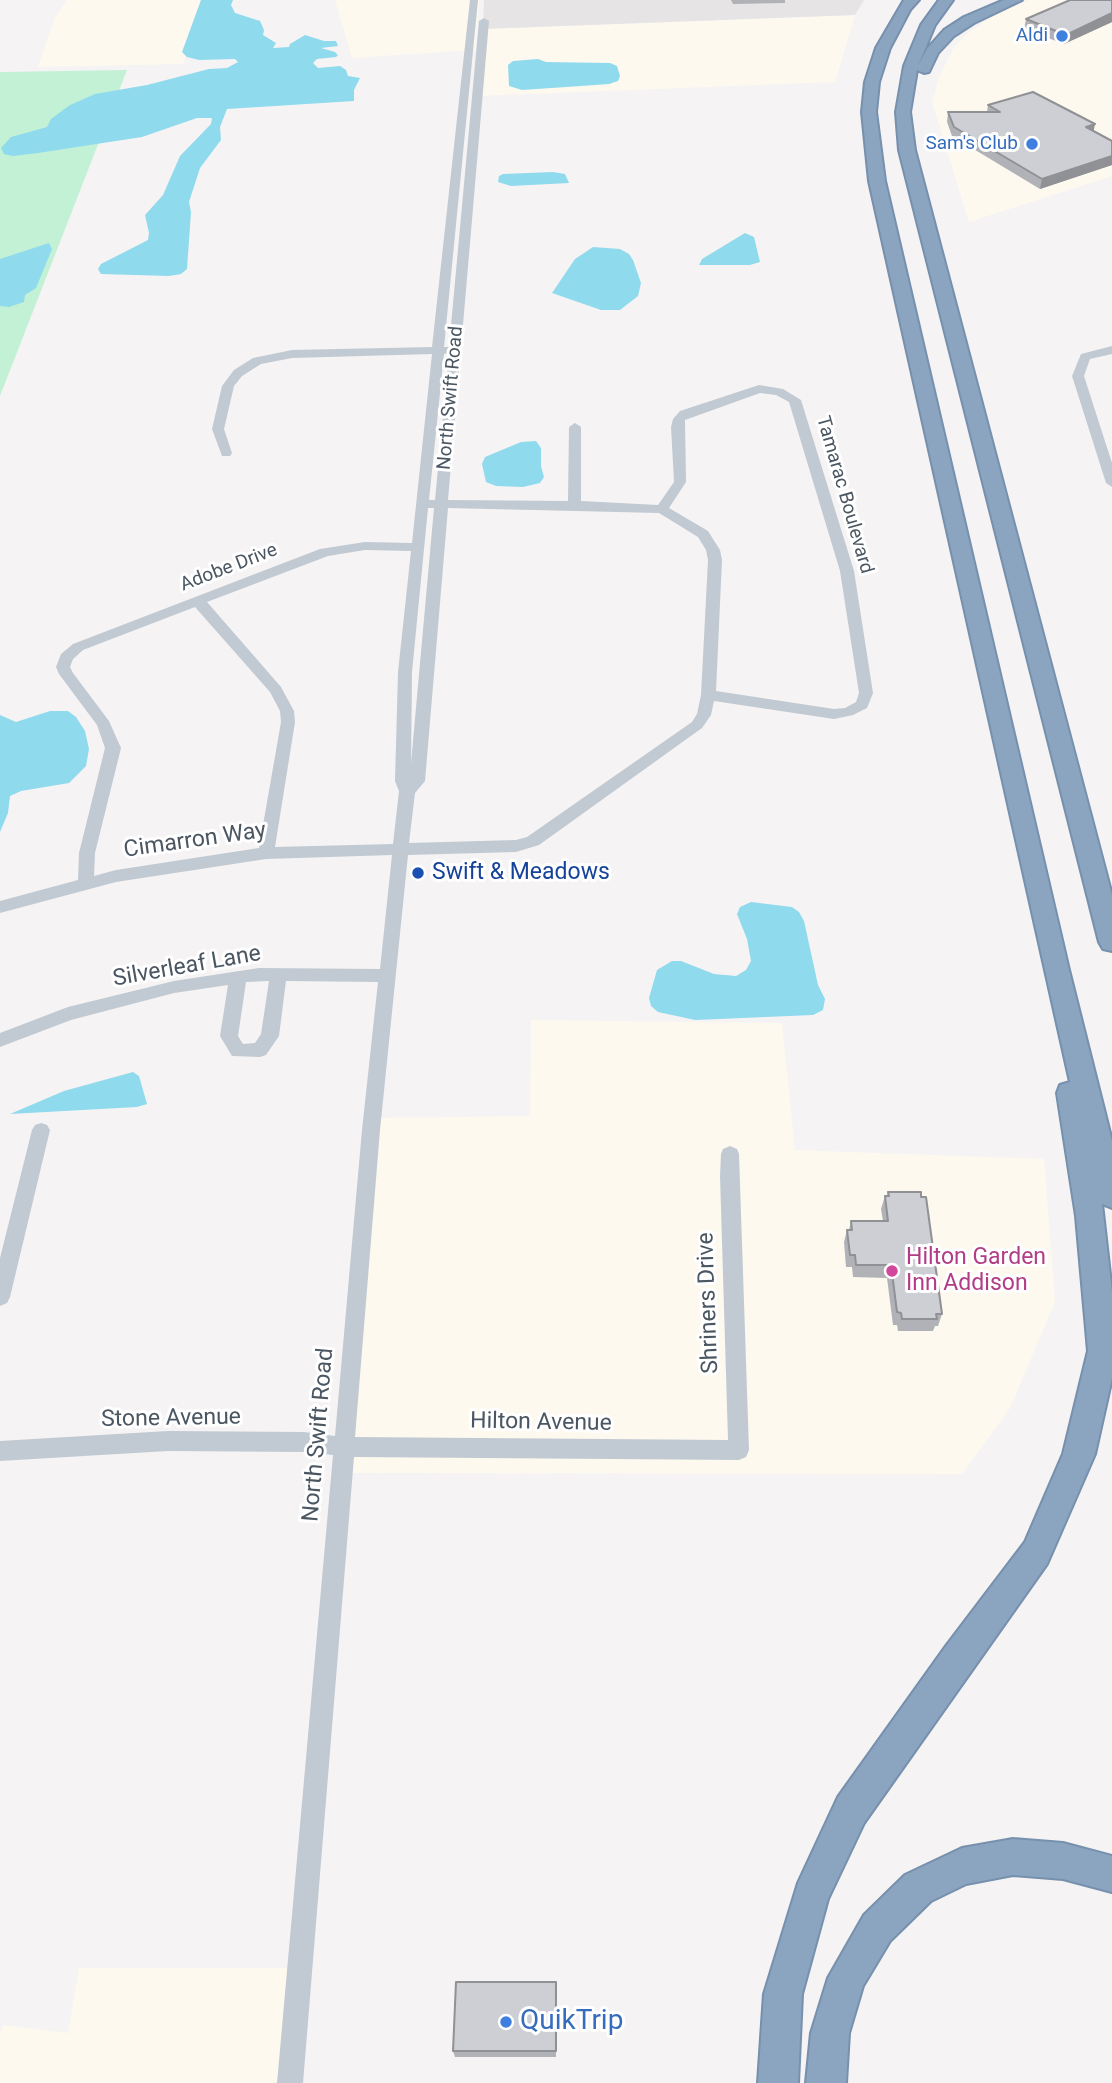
<!DOCTYPE html>
<html>
<head>
<meta charset="utf-8">
<style>
	body { margin:0 }
	canvas { display:block; background:#f5f3f3 }
</style>
</head>
<body>
<canvas width="1112" height="2083"></canvas>
<script>
const ctx = document.querySelector('canvas').getContext('2d');
ctx.lineJoin = 'round';
function fillPath(path, color) { ctx.fillStyle = color; ctx.fill(path, 'evenodd'); }
const shape = rows => new Path2D(rows.map(r => 'M' + r).join(''));
function stroke(path, color, width, dash) { ctx.strokeStyle = color; ctx.lineWidth = width; ctx.lineCap = dash ? 'butt' : 'round'; ctx.setLineDash(dash || []); ctx.stroke(path); }
function write(font, color, halo, rows, align = 'center') {
  ctx.font = font + ' Roboto,sans-serif'; ctx.lineWidth = 6; ctx.setLineDash([]); ctx.textBaseline = 'middle'; ctx.strokeStyle = halo; ctx.fillStyle = color; for (const [text, x, y, turn = 0] of rows) {
    ctx.save(); ctx.translate(x, y); ctx.rotate((+turn || 0) * Math.PI / 180); ctx.textAlign = isNaN(turn) ? turn : align; if (halo) ctx.strokeText(text, 0, 0); ctx.fillText(text, 0, 0); ctx.restore();
  }
}
fillPath(shape([
	[67,0,204,0,183,64,38,67,54,19],
	[335,0,479,0,475,50,352,58],
	[1029,0,1112,0,1112,176,969,222,932,102,939,77,953,49,969,32,998,13],
	[855,15,835,82,478,96,483,29],
	[531,1020,782,1023,795,1150,1044,1159,1055,1302,1010,1408,962,1474,348,1473,377,1118,530,1116],
	[79,1968,295,1968,282,2083,0,2083,0,2035,3,2025,68,2033]
]), '#fdf9ef');
fillPath(shape([
	[484,0,864,0,855,15,483,29]
]), '#e6e4e5');
fillPath(shape([
	[127,70,0,396,0,72]
]), '#c3f1d5');
fillPath(shape([
	[201,0,233,0,231,5,235,13,260,21,264,30,263,35,276,43,273,48,289,47,290,44,305,35,324,41,336,41,338,46,321,48,335,52,338,55,336,57,317,59,313,63,318,68,340,66,346,70,348,76,360,78,354,90,354,101,227,109,220,127,221,140,200,168,189,202,191,212,187,269,181,274,169,276,101,274,98,269,101,264,148,240,149,233,145,215,163,195,180,156,211,124,212,118,197,118,142,137,38,153,13,156,4,154,1,148,11,137,47,127,51,119,70,105,95,94,147,85,209,69,227,68,238,62,235,59,199,60,187,57,182,52],
	[538,59,546,62,610,63,617,66,620,76,618,81,609,84,581,86,522,90,509,86,508,65,513,61],
	[553,172,565,174,569,183,511,186,498,182,499,176,503,174],
	[745,233,754,237,760,262,750,265,699,265,702,259],
	[49,243,52,249,36,288,25,295,24,302,9,307,0,306,0,259],
	[593,247,620,249,629,254,633,260,641,283,638,296,620,310,601,310,552,293,575,259],
	[536,441,541,448,541,466,544,477,540,483,523,487,496,486,486,482,482,464,485,457,521,442],
	[50,711,68,711,76,717,85,731,89,749,86,766,69,783,21,791,10,796,8,813,0,832,0,715,16,722],
	[751,902,792,907,799,912,804,921,818,985,825,999,823,1010,813,1015,695,1020,658,1012,651,1006,649,998,657,970,672,961,681,961,714,974,736,976,746,970,751,961,747,939,737,914,740,907],
	[133,1072,139,1076,147,1104,137,1107,10,1114,64,1091]
]), '#90daee');
const highway = shape([
	[904,0,919,0,910,10,890,48,879,82,876,112,885,181,1069,970,1112,1141,1112,1208,1102,1204,1112,1292,1112,1378,1095,1454,1047,1564,864,1823,828,1899,802,1994,798,2083,758,2083,764,1994,798,1883,838,1797,946,1646,1025,1542,1063,1454,1088,1351,1076,1216,1057,1093,1060,1085,1070,1082,869,181,862,112,865,82,876,48,904,0],
	[939,0,953,0,935,25,918,66,927,49,944,30,964,17,1004,0,1022,0,974,23,954,36,938,53,929,72,924,73,917,70,910,112,915,150,1112,895,1112,951,1103,949,1099,942,899,150,896,112,904,66,921,25,939,0],
	[1013,1839,1063,1843,1112,1856,1112,1892,1063,1879,1013,1875,966,1884,931,1901,890,1941,863,1986,849,2033,846,2083,806,2083,811,2033,828,1978,864,1915,905,1875,962,1848,1013,1839]
]);
stroke(highway, '#7690ad', 4);
fillPath(shape([
	[470,0,478,0,444,347,449,347,479,21,484,18,489,21,448,500,568,501,569,427,575,423,581,427,581,501,658,505,674,482,671,427,673,419,680,411,759,385,783,389,801,400,854,571,873,693,867,708,853,715,834,719,714,701,711,715,702,728,539,845,516,852,408,855,380,1130,355,1437,728,1440,720,1176,721,1154,723,1149,730,1146,737,1149,739,1154,749,1450,746,1457,739,1460,354,1457,303,2083,277,2083,333,1455,304,1452,168,1451,0,1461,0,1441,168,1431,304,1432,335,1436,362,1130,378,982,286,981,279,1036,266,1055,260,1057,232,1056,220,1036,228,985,174,993,71,1020,0,1047,0,1033,68,1007,174,981,259,968,380,969,392,855,266,859,116,882,0,913,0,901,78,880,79,853,105,748,97,725,59,674,56,667,61,654,73,644,320,549,365,542,412,543,432,354,292,358,261,364,242,376,234,386,224,429,232,453,230,456,222,456,212,429,222,386,234,370,253,358,292,350,432,347,470,0],
	[449,353,435,500,429,500,444,354,449,353],
	[760,393,776,395,789,402,840,571,859,693,856,702,845,708,834,709,716,691,722,560,720,550,708,531,669,508,686,482,685,420,760,393],
	[428,508,434,508,411,763,412,672,428,508],
	[448,508,659,513,698,537,706,550,708,560,701,695,697,714,692,722,527,837,516,840,409,843,415,793,425,781,448,508],
	[365,550,411,551,398,672,395,781,399,791,393,844,275,847,295,722,294,711,281,687,207,602,328,556,365,550],
	[195,607,270,692,280,711,281,722,259,848,116,870,94,876,95,853,121,748,109,721,73,673,70,667,73,659,83,650,195,607],
	[269,981,261,1034,255,1043,243,1044,238,1036,246,982,269,981],
	[1112,346,1112,354,1090,359,1084,376,1112,463,1112,487,1106,483,1072,376,1081,354,1112,346],
	[41,1123,47,1125,50,1130,10,1297,7,1303,0,1306,0,1258,32,1130,35,1125,41,1123]
]), '#c1cad2');
fillPath(highway, '#8ba5c1');
fillPath(shape([
	[731,0,785,0,785,3,733,4],
	[1026,19,1112,22,1064,44,1024,29],
	[988,105,1095,124,1093,131,1112,141,1112,165,1040,189,952,136,947,122,948,112,987,112],
	[888,1192,921,1197,942,1314,938,1326,935,1326,933,1331,898,1331,897,1325,893,1325,887,1278,853,1277,852,1267,846,1267,844,1242,847,1230,849,1230,851,1221,883,1221,881,1209,885,1196,887,1196],
	[556,1982,556,2057,455,2057,453,2051]
]), '#b0b2b7');
fillPath(shape([
	[1112,13,1112,22,1064,44,1066,35],
	[1095,124,1093,134,1086,127],
	[1112,156,1112,165,1040,189,1042,179]
]), '#909195');
const building = shape([
	[1070,0,1112,0,1112,13,1066,35,1026,19,1070,0],
	[1033,92,1095,124,1086,127,1112,141,1112,156,1042,179,954,127,948,112,1000,112,988,105,1033,92],
	[888,1192,921,1192,921,1197,926,1197,942,1314,936,1314,937,1319,902,1319,901,1313,897,1312,891,1265,856,1265,855,1255,850,1255,847,1230,852,1230,851,1221,888,1221,885,1196,889,1196,888,1192],
	[456,1982,556,1982,556,2051,453,2051,456,1982]
]);
fillPath(building, '#cdcfd5');
stroke(building, '#909195', 2);
for (const [x, y, r, color] of [
	[1062,36,7,"#3f7fe0"],
	[1032,144,7,"#3f7fe0"],
	[418,873,7,"#1a4fb4"],
	[892,1271,7,"#d1479c"],
	[506,2022,7,"#3f7fe0"]
]) { const dot = new Path2D(); dot.arc(x, y, r, 0, 2 * Math.PI); ctx.fillStyle = color; ctx.fill(dot); stroke(dot, '#fff', 2.5); }
write('19px', '#366cbe', '#fff', [
	["Aldi",1048,36],
	["Sam's Club",1018,144]
], 'right');
write('19px', '#4a5661', '#fff', [
	["North Swift Road",451,398,-85],
	["Tamarac Boulevard",844,495,74],
	["Adobe Drive",229,568,-21]
]);
write('23px', '#4a5661', '#fff', [
	["Cimarron Way",195,841,-8],
	["Silverleaf Lane",187,967,-10],
	["Shriners Drive",709,1303,-92],
	["Stone Avenue",171,1419,-1],
	["Hilton Avenue",541,1423,1],
	["North Swift Road",319,1435,-85]
]);
write('23px', '#164399', '#fff', [
	["Swift & Meadows",432,873]
], 'left');
write('23px', '#b23c85', '#fff', [
	["Hilton Garden",906,1258],
	["Inn Addison",906,1284]
], 'left');
write('28px', '#366cbe', '#fff', [
	["QuikTrip",520,2022]
], 'left');
</script>
</body>
</html>
